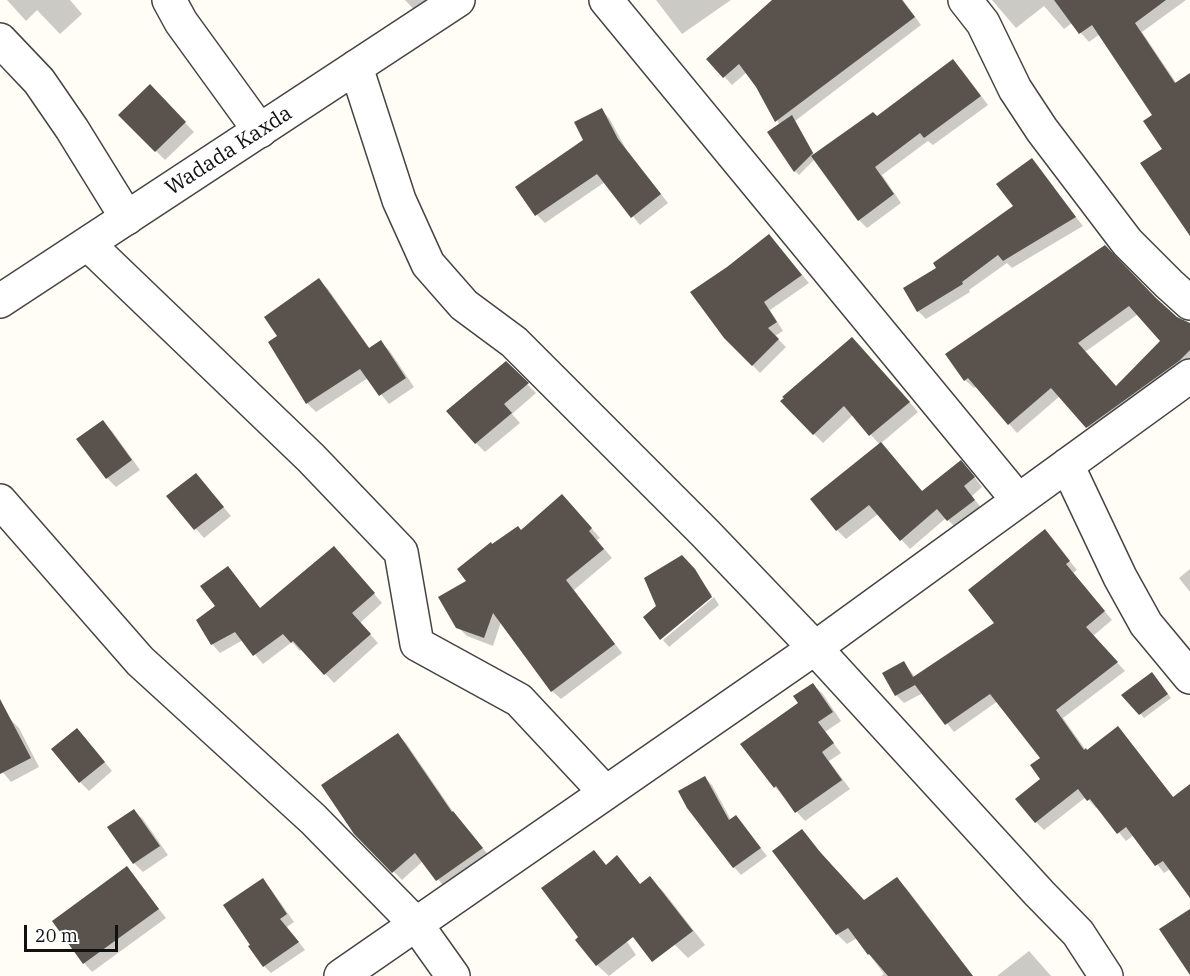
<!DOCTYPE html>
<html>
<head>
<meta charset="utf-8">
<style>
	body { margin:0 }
	#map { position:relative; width:1190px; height:976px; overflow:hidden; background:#fffdf5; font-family:"IBM Plex Serif",serif }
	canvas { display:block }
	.scale { position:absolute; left:24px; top:925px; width:94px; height:27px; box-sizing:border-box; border:3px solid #111; border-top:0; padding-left:8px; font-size:18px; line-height:21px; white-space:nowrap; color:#111; -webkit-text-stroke:4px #fff; paint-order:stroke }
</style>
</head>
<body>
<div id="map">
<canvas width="1190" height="976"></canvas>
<div class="scale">20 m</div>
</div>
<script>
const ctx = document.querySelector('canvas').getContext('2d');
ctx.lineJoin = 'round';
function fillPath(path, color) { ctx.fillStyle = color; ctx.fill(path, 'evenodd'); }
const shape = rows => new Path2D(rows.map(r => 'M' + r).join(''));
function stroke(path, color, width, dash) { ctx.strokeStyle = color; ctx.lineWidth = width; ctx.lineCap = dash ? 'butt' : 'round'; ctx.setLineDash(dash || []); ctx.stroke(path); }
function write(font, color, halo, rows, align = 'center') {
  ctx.font = font + ' "IBM Plex Serif",serif'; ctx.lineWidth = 6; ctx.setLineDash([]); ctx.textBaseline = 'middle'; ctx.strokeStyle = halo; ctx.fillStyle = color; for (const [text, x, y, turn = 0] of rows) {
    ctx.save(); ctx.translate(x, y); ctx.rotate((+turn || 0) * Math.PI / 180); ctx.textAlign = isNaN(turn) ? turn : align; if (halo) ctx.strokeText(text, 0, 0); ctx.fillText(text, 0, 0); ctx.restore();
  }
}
fillPath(shape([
	[7,0,70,0,82,14,60,34,37,10,26,21],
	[405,0,441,0,420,16],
	[656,0,731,0,682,34],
	[774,0,903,0,921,25,795,121,815,156,961,69,988,105,933,145,928,141,882,175,901,203,867,228,859,220,815,159,799,175,795,171,769,132,780,125,747,72,732,85,708,59],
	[992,0,1186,0,1142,32,1177,84,1190,79,1190,232,1154,116,1100,34,1089,42,1072,23,1064,29,1044,6,1016,28],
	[150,86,194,132,165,160,120,115],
	[601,110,609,118,626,149,668,203,640,225,605,182,545,223,537,215,517,187,585,140],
	[1032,160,1083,226,1012,268,1007,263,969,290,970,292,926,319,918,311,938,269,1015,207],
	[776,244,809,283,770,310,783,331,775,336,786,347,760,373,725,337],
	[1105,246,1158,301,1177,318,1190,325,1190,368,1096,435,1060,396,1017,433,977,386,974,388,965,380,947,354],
	[1138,314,1162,341,1116,388,1085,352],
	[319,280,328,289,370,349,380,342,389,350,414,387,389,404,368,378,316,412,307,403,270,343,279,336],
	[506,363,536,393,512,414,520,423,485,452,476,443],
	[897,387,918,412,880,444,923,492,970,471,982,487,972,496,982,509,957,529,946,518,910,549,878,514,846,539,837,530,880,445,853,415,823,443,782,402],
	[103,422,112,431,140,470,116,487,107,478],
	[204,484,231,516,204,538,168,497],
	[571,505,600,538,597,540,612,558,574,590,622,653,561,699,552,691,501,622,493,646,467,636,458,627,469,581,492,546],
	[1045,531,1077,570,1073,573,1112,620,1093,636,1125,671,1063,718,1087,752,1118,728,1174,798,1190,797,1190,896,1170,869,1164,873,1134,835,1126,841,1098,807,1096,808,1086,797,1044,830,1036,822,1017,799,1042,779,1042,758,998,701,954,732,923,693,904,703,896,695,904,663,915,677,996,623],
	[343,557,382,603,360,623,378,643,334,683,302,649,300,651,292,642,263,664,243,640,220,653,212,644,217,606,236,577,261,609],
	[690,565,712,595,661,638,658,606],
	[1190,569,1190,592,1179,578],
	[714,597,719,605,669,647,663,640],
	[1156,678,1171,698,1144,718,1123,695],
	[813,685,822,693,841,721,825,732,841,753,829,761,850,789,805,821,775,787,800,703],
	[10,719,19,728,39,767,11,782,0,769,0,725],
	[398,735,406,743,454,813,490,857,446,889,423,861,402,880,355,833],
	[85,738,112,771,89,791,80,782],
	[705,778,712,785,731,820,736,817,767,856,741,875,734,867],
	[134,811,143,819,168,855,143,872,134,863],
	[802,831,864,902,897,879,907,889,973,976,881,976,884,974,857,938,847,944,837,934],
	[594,852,621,883,599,900,636,955,609,976,597,965,580,937],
	[127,868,166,918,92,972,84,963],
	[649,878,663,891,705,945,688,958,674,944],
	[263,880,270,888,294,922,287,927,305,950,271,973,264,966],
	[1029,951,1051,976,997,976]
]), '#0003');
fillPath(shape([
	[772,0,902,0,915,17,775,122,756,87,739,64,723,78,706,59],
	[1054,0,1166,0,1135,23,1175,83,1190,73,1190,236,1140,163,1162,149,1143,121,1152,115,1092,25,1079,34],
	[953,59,981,96,924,138,920,133,875,167,894,194,858,221,811,156,873,112,877,116],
	[150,84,186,122,155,152,118,115],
	[602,108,618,139,661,194,631,218,597,174,535,216,515,187,583,140,574,122],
	[792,115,813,153,794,172,767,132],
	[1032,158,1076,217,1003,261,998,255,962,282,963,284,917,312,903,288,936,268,933,263,1013,206,996,184],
	[769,234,802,275,764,302,777,322,768,328,779,339,752,366,724,338,690,292,727,267],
	[1105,245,1156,298,1177,317,1190,323,1190,350,1179,361,1086,428,1051,388,1008,425,968,378,964,381,945,354],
	[1129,306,1160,341,1116,386,1078,343],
	[319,278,369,348,381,340,406,378,379,396,360,369,306,404,268,342,277,336,264,317],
	[852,337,910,402,869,436,844,406,813,435,780,401,784,398,782,397],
	[506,361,529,383,504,404,512,413,475,444,446,411],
	[103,420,132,460,106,479,76,439],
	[881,442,922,491,961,460,975,477,964,486,975,500,947,521,937,509,900,541,869,505,836,531,810,499],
	[196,473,224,507,194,530,166,496],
	[562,494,592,528,589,531,604,549,566,580,615,644,551,692,493,613,484,638,456,628,438,597,466,581,457,569,491,542,492,544,518,526,521,530],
	[1045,529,1070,561,1066,564,1105,611,1086,627,1118,662,1056,710,1084,750,1086,748,1087,750,1118,726,1173,797,1190,784,1190,898,1163,861,1155,866,1126,827,1117,834,1090,799,1087,801,1078,789,1035,823,1015,799,1040,779,1030,765,1040,758,990,694,945,725,915,685,895,696,882,673,904,661,913,677,994,623,968,590],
	[334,546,375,593,352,613,371,634,324,675,293,641,291,643,283,634,253,656,235,632,211,645,196,620,215,606,200,586,228,566,260,608],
	[682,555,695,569,712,597,660,640,643,617,656,606,644,578],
	[1152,672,1168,694,1139,715,1121,695],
	[813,683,833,712,818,722,834,743,822,752,842,780,795,813,776,786,774,788,740,744,798,703,793,696],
	[0,699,31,758,0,774],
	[77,728,105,762,79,783,51,749],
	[398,733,452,812,453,811,483,848,436,881,415,853,392,873,354,834,321,785],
	[705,776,729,820,736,815,761,848,733,868,687,808,678,791],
	[134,809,160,846,133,864,107,827],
	[802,829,820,852,864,900,897,877,973,976,888,976,869,954,868,955,848,928,836,935,772,851],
	[594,850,606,865,617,855,640,884,650,876,693,931,652,962,633,937,596,966,575,940,578,937,541,888],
	[127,866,159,909,83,964,52,921],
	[263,878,287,914,280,919,299,942,263,967,248,946,250,945,223,905],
	[1190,909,1190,975,1159,929]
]), '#5a524d');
const minor = shape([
	[169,0,181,22,260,131],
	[606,0,1018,500],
	[965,0,983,23,1015,89,1042,130,1127,242,1169,284,1190,303],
	[0,40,39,81,72,129,127,218],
	[356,67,399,200,428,264,464,305,514,342,705,533,815,648,1039,893,1078,933,1106,976],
	[88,244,311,458,401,552,417,644,519,700,605,792],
	[1067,465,1120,577,1146,624,1190,677],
	[0,501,140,661,313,819,416,924,453,976],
	[341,976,815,648,1190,376]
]);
const tertiary = shape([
	[0,301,458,0]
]);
stroke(minor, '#444', 36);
stroke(tertiary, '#444', 36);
stroke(minor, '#fff', 33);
stroke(tertiary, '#fff', 33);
write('21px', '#111', '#fff', [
	["Wadada Kaxda",229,151,-33]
]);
</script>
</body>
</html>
